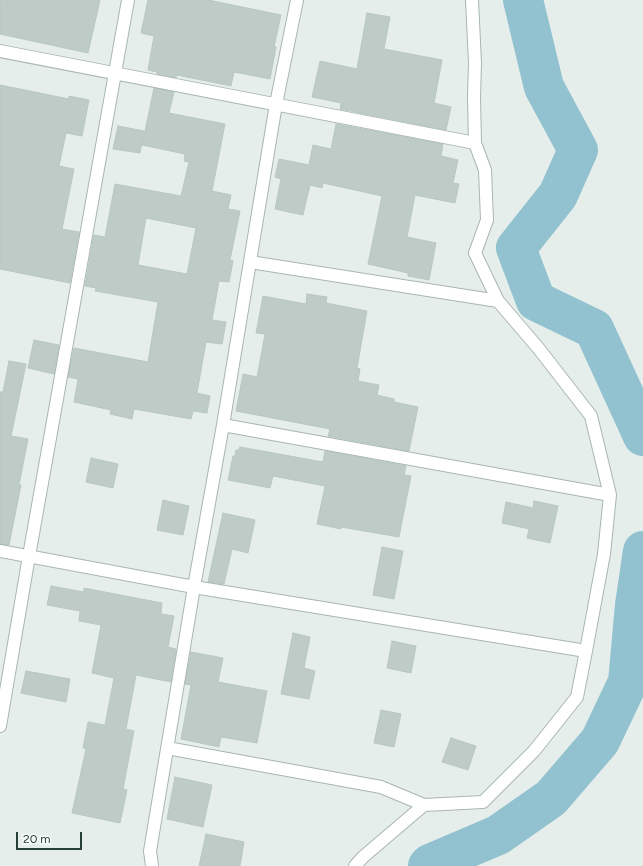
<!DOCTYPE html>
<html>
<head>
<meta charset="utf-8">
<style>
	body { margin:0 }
	#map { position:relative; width:643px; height:866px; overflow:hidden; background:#e6eeeb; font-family:Figtree,sans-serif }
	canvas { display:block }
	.scale { position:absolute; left:16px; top:832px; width:66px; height:18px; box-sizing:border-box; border:2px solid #263f39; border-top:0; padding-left:5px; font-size:12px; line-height:14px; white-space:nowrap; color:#263f39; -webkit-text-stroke:3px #f6faf8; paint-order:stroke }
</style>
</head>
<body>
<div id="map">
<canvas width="643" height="866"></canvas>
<div class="scale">20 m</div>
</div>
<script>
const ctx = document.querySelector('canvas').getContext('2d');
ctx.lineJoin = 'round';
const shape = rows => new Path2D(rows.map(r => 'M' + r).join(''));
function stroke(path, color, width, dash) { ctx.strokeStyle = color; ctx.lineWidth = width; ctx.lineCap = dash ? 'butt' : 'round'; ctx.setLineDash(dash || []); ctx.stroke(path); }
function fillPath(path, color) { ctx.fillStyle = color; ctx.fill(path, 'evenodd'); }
stroke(shape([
	[523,0,544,87,578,150,558,195,516,248,536,301,594,329,643,436],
	[428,866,430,864,498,835,551,798,600,741,628,682,635,605,643,551]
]), '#92c2cf', 40);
const building = shape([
	[0,0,100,0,88,53,0,34,0,0],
	[148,0,208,0,281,15,274,47,276,47,270,79,234,72,231,86,177,75,176,78,157,74,157,72,148,70,154,36,141,33,148,0],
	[367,13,390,17,384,49,442,60,434,103,451,107,446,130,340,109,341,103,312,97,320,61,357,69,367,13],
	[0,85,69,99,69,96,89,100,82,136,66,133,59,166,74,169,62,229,79,232,70,283,0,269,0,85],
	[154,88,174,92,169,113,225,124,212,191,231,195,228,209,240,211,230,260,233,261,229,282,219,281,212,320,226,322,222,344,206,342,197,393,210,396,207,413,193,411,191,419,134,409,132,419,110,414,111,410,74,402,78,379,68,377,74,348,148,362,158,302,95,291,96,288,85,286,94,235,105,237,115,184,181,196,189,162,184,161,185,154,142,145,154,88],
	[146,218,196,228,187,274,138,265,146,218],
	[336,124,443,144,441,156,458,160,453,183,459,184,455,203,415,195,407,237,436,243,429,280,408,276,408,273,368,264,382,196,323,183,322,188,310,185,303,215,275,209,281,179,275,177,279,159,309,165,313,145,331,149,336,124],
	[118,126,144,131,140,153,113,149,118,126],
	[307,294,327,297,326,303,367,311,357,368,360,369,358,381,379,385,377,395,394,399,394,402,418,407,409,451,328,436,330,429,236,411,243,374,257,377,265,334,256,333,263,296,306,304,307,294],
	[34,340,59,345,54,374,28,368,34,340],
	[9,361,26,364,11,436,28,439,19,485,21,485,9,545,0,544,0,392,3,392,9,361],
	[240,447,323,462,325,451,406,466,404,475,411,476,399,537,341,527,341,529,317,524,325,486,273,476,270,488,228,480,233,456,235,456,236,450,239,450,240,447],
	[91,458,118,464,113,488,86,482,91,458],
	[163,500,189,506,183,535,157,530,163,500],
	[534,501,558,506,550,543,527,538,529,529,502,523,506,502,533,508,534,501],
	[223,513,255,520,248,553,232,549,224,584,208,582,223,513],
	[382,547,403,551,394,599,373,595,382,547],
	[51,586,84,592,84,588,162,603,161,614,174,616,168,647,176,649,171,682,136,675,126,729,134,731,123,789,127,790,120,823,72,813,86,749,83,748,88,722,105,725,114,678,92,673,101,625,79,621,80,611,47,605,51,586],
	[293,633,310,637,304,668,315,671,309,699,281,694,293,633],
	[392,641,416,646,411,673,387,668,392,641],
	[191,652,223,658,218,682,267,691,257,743,221,737,219,747,181,739,191,685,185,684,191,652],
	[26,671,70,679,66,702,21,693,26,671],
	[381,710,401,714,394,747,374,743,381,710],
	[451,738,476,746,468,770,442,762,451,738],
	[175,777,212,785,203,827,167,819,175,777],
	[206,834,244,842,240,866,199,866,206,834]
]);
fillPath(building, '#becbc7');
stroke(building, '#b8c7c2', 1);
const street = shape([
	[0,51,475,143],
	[250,262,498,301],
	[223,425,610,495],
	[0,551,194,587,586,651],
	[0,726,29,556,128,0],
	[167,748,381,787,424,805,483,802,534,751,577,697,586,651,604,554,610,495,591,416,539,349,498,301,475,253,487,220,485,170,475,143,474,97,475,63,472,0],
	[152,866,150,851,194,587,223,425,276,104,297,0],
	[355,866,363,857,424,805]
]);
stroke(street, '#a9b6b2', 14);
stroke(street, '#fff', 12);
</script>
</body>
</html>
